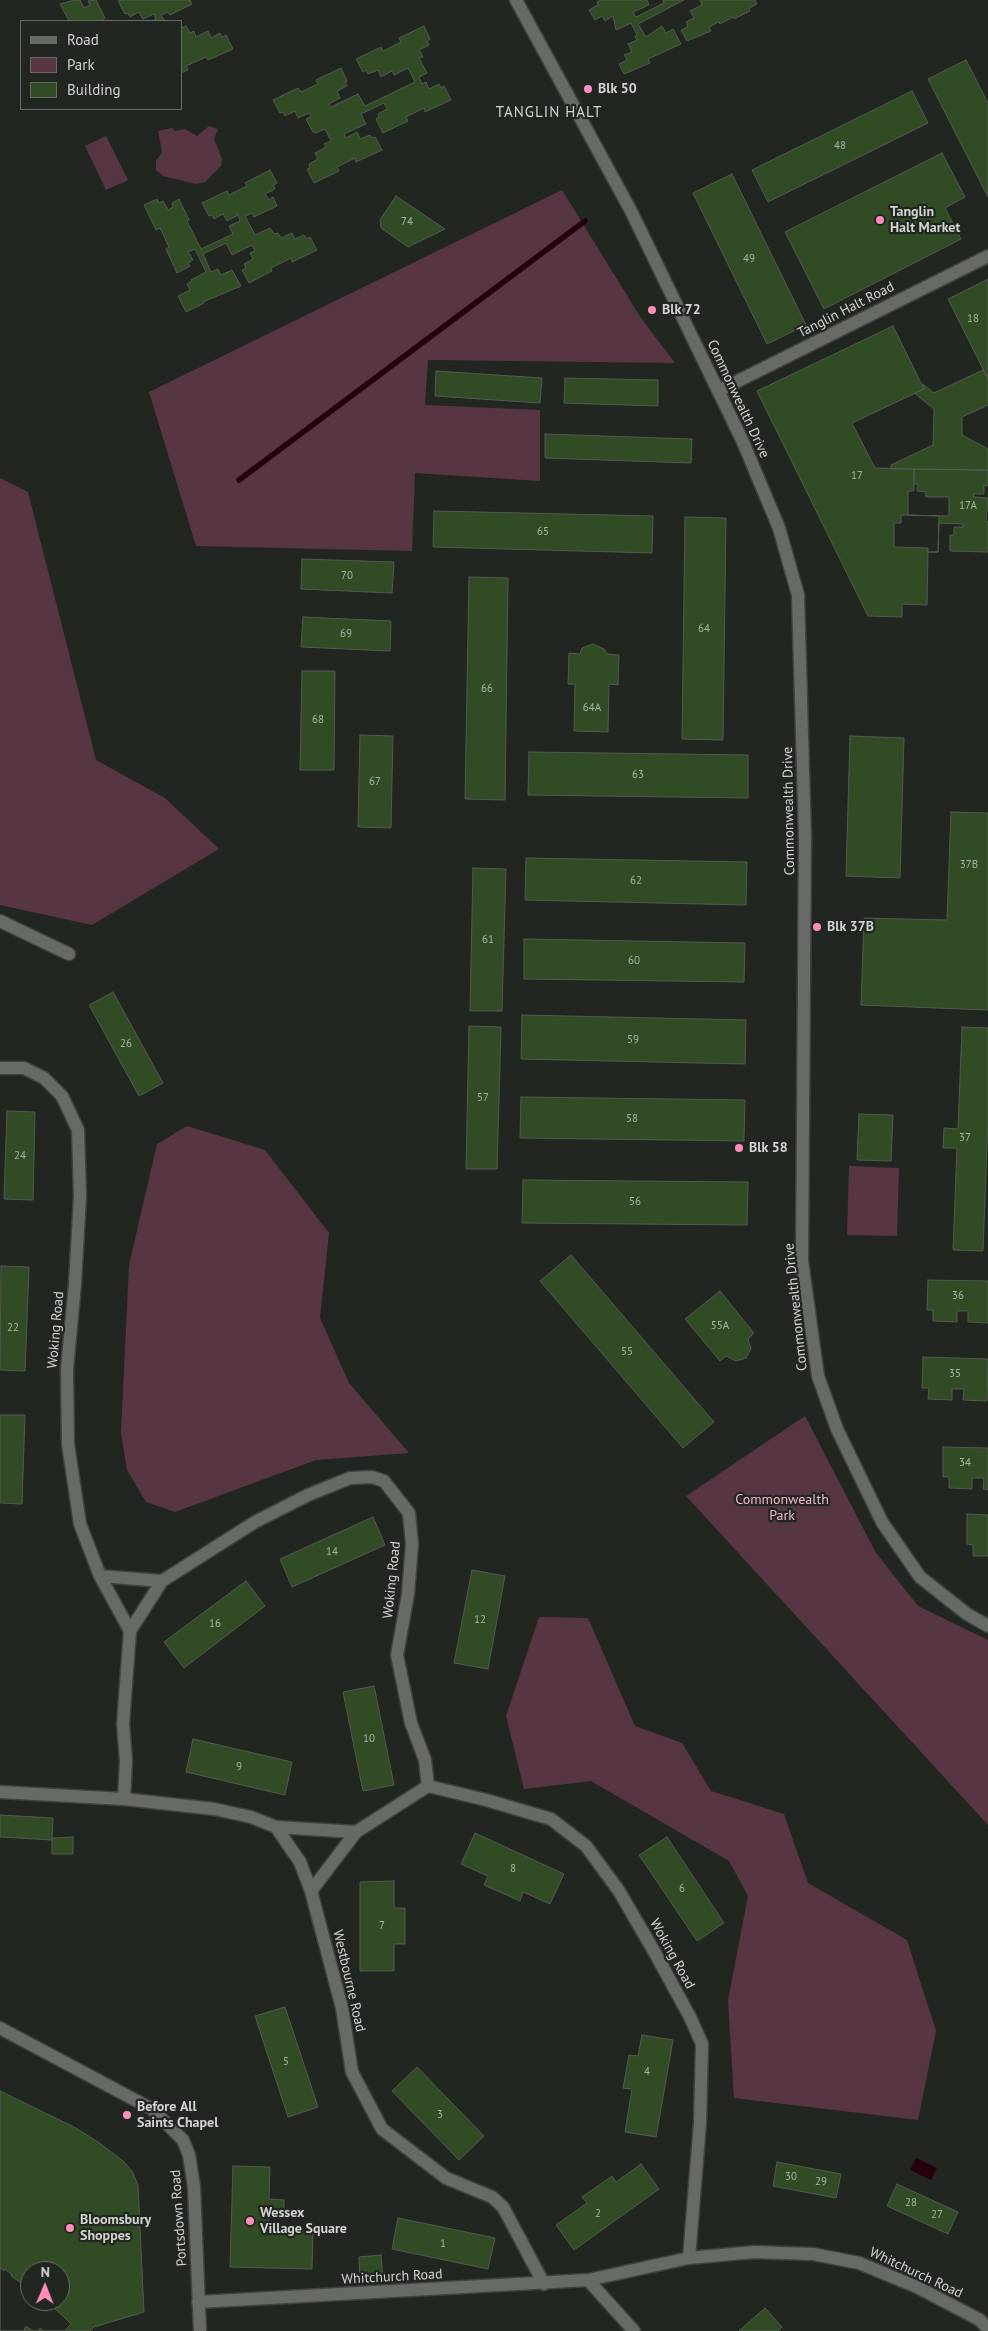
<!DOCTYPE html>
<html>
<head>
<meta charset="utf-8">
<style>
	body { margin:0 }
	#map { position:relative; width:988px; height:2331px; overflow:hidden; background:#222621; font-family:"PT Sans",sans-serif }
	canvas { display:block }
	.legend { position:absolute; left:20px; top:20px; width:162px; height:90px; box-sizing:border-box; background:#222621; border:1px solid #686c67; margin:0; padding:6px 9px; list-style:none; font-size:15px; color:#d1d4d0 }
	.legend li { display:flex; align-items:center; gap:10px; height:25px }
	.legend b { width:25px; border:1px solid #686c67 }
	.north { position:absolute; left:20px; top:2261px; width:50px; height:50px; box-sizing:border-box; background:#222621; border:1px solid #686c67; border-radius:50%; rotate:1deg; font-size:14px; font-weight:700; line-height:20px; text-align:center; color:#d1d4d0 }
	.north::after { content:''; display:block; margin:auto; width:18px; height:22px; background:#fe8ebc; clip-path:polygon(50% 0,100% 100%,50% 72%,0 100%) }
</style>
</head>
<body>
<div id="map">
<canvas width="988" height="2331"></canvas>
<ul class="legend">
<li><b style="height:6px;background:#666b65"></b>Road</li>
<li><b style="height:14px;background:#583543"></b>Park</li>
<li><b style="height:14px;background:#314c24"></b>Building</li>
</ul>
<div class="north">N</div>
</div>
<script>
const ctx = document.querySelector('canvas').getContext('2d');
ctx.lineJoin = 'round';
function fillPath(path, color) { ctx.fillStyle = color; ctx.fill(path, 'evenodd'); }
const shape = rows => new Path2D(rows.map(r => 'M' + r).join(''));
function stroke(path, color, width, dash) { ctx.strokeStyle = color; ctx.lineWidth = width; ctx.lineCap = dash ? 'butt' : 'round'; ctx.setLineDash(dash || []); ctx.stroke(path); }
function write(font, color, halo, rows, align = 'center') {
  ctx.font = font + ' "PT Sans",sans-serif'; ctx.lineWidth = 4.5; ctx.setLineDash([]); ctx.textBaseline = 'middle'; ctx.strokeStyle = halo; ctx.fillStyle = color; for (const [text, x, y, turn = 0] of rows) {
    ctx.save(); ctx.translate(x, y); ctx.rotate((+turn || 0) * Math.PI / 180); ctx.textAlign = isNaN(turn) ? turn : align; if (halo) ctx.strokeText(text, 0, 0); ctx.fillText(text, 0, 0); ctx.restore();
  }
}
fillPath(shape([
	[209,126,218,129,214,139,222,159,221,166,205,182,196,184,163,176,156,170,156,161,162,152,158,131,172,128,175,131,185,129,197,136],
	[106,136,128,180,106,190,85,146],
	[562,190,641,318,675,363,428,360,425,405,540,410,540,481,415,473,412,551,196,546,149,392],
	[0,478,28,492,96,760,165,798,219,849,92,925,0,905],
	[187,1126,265,1150,329,1233,320,1318,349,1383,409,1453,316,1460,175,1512,146,1502,127,1470,121,1433,129,1265,157,1144],
	[849,1166,899,1168,897,1236,847,1235],
	[805,1416,876,1553,918,1606,988,1640,988,1825,686,1496],
	[539,1617,588,1618,635,1726,682,1743,711,1791,784,1814,808,1883,907,1940,936,2031,918,2120,734,2098,728,2000,748,1896,729,1861,591,1781,524,1789,506,1716]
]), '#583543');
fillPath(shape([
	[916,2158,937,2168,931,2180,910,2170]
]), '#250011');
stroke(shape([
	[239,480,585,221]
]), '#250011', 5.5);
const building = shape([
	[74,0,80,0,84,8,90,5,88,1,96,0,105,18,102,20,103,21,69,21,60,4,74,0],
	[121,0,190,0,192,4,170,15,168,12,161,15,165,21,152,21,156,19,154,14,143,19,139,12,130,17,128,13,125,14,118,1,121,0],
	[601,0,647,0,649,5,633,12,636,17,664,3,663,0,684,0,638,24,646,37,662,26,666,33,673,29,681,44,648,59,650,63,624,74,619,64,627,60,624,55,632,52,628,44,637,40,635,36,637,35,631,23,616,30,613,16,605,21,602,16,595,20,589,10,598,5,597,2,601,0],
	[700,0,755,0,757,4,749,8,750,11,734,19,733,17,720,24,719,22,709,27,711,31,687,41,681,30,688,27,686,22,694,18,690,11,702,5,700,0],
	[186,26,190,33,194,31,196,37,208,31,211,38,220,33,222,37,226,35,233,49,208,60,206,57,186,66,188,70,181,73,181,28,186,26],
	[424,26,430,39,427,41,429,45,419,50,423,57,419,58,427,73,419,77,422,84,426,82,429,89,439,84,441,88,444,86,451,100,425,112,424,108,406,117,408,121,383,133,376,119,379,117,378,114,387,109,384,103,361,114,366,124,344,134,346,138,357,132,360,139,370,135,372,138,375,137,382,150,356,162,355,158,337,167,339,171,314,183,307,169,310,168,309,164,318,159,315,153,326,147,324,144,331,141,325,129,316,133,313,132,306,119,311,117,309,113,298,118,295,111,285,116,283,112,280,113,273,100,298,88,301,92,318,84,316,80,341,68,347,81,345,82,347,86,337,91,340,98,329,104,331,107,358,94,365,106,415,82,408,68,394,75,392,71,381,77,378,70,368,74,366,70,363,72,356,59,381,47,383,51,401,42,399,38,424,26],
	[966,60,988,103,988,197,928,79,966,60],
	[912,91,928,123,768,202,752,170,912,91],
	[942,153,965,197,945,208,961,239,824,309,785,232,942,153],
	[270,170,277,183,273,185,275,189,265,194,269,200,273,197,277,206,254,217,252,213,245,216,255,235,270,228,274,234,278,233,281,238,292,233,295,239,304,235,306,239,310,237,317,250,292,262,291,258,271,268,272,271,249,283,242,270,246,268,244,264,253,259,250,253,255,251,252,245,232,255,226,243,203,254,211,272,218,269,221,275,232,270,241,286,203,302,204,303,186,312,178,296,190,290,187,284,192,281,191,280,206,272,195,249,188,252,193,260,188,263,190,266,177,273,166,249,169,247,160,228,156,230,144,205,157,199,159,203,163,201,168,210,173,207,172,203,179,199,189,220,187,221,201,249,233,234,229,226,240,221,238,215,227,221,223,214,214,219,212,215,209,216,202,203,227,191,229,195,247,186,245,183,270,170],
	[732,174,806,325,767,344,693,193,732,174],
	[396,196,445,229,408,247,381,228,380,220,396,196],
	[988,279,988,379,948,299,988,279],
	[893,326,924,389,852,423,875,468,914,469,914,491,908,491,908,515,939,516,938,552,928,552,927,605,902,604,902,617,868,616,757,391,893,326],
	[983,370,988,379,988,405,962,417,962,435,988,449,988,470,891,469,891,465,933,445,934,409,914,393,924,389,923,384,934,393,983,370],
	[436,371,542,378,540,403,435,396,436,371],
	[565,378,658,380,658,406,564,403,565,378],
	[545,434,692,439,691,463,545,458,545,434],
	[914,469,988,470,988,486,984,485,984,494,974,494,974,497,988,498,986,522,988,522,988,552,950,551,950,535,954,535,954,527,963,527,963,524,939,523,938,552,928,552,928,548,894,547,894,523,901,523,901,515,949,516,949,497,926,497,926,492,917,491,918,484,914,484,914,469],
	[434,511,653,516,652,553,433,547,434,511],
	[685,517,726,518,723,740,682,739,685,517],
	[302,559,394,562,392,593,301,589,302,559],
	[469,577,508,578,505,800,465,799,469,577],
	[303,617,391,621,390,651,301,647,303,617],
	[593,644,604,649,607,654,619,655,618,685,609,684,608,732,574,731,575,684,568,684,569,653,580,654,582,648,593,644],
	[302,671,335,671,334,770,300,770,302,671],
	[360,735,393,736,391,828,358,827,360,735],
	[850,736,904,738,900,878,846,876,850,736],
	[529,752,748,755,748,798,528,795,529,752],
	[951,812,988,813,988,1010,861,1005,864,918,947,920,951,812],
	[526,858,747,862,746,905,525,900,526,858],
	[473,868,506,869,502,1011,470,1011,473,868],
	[524,939,745,943,744,982,524,979,524,939],
	[113,992,163,1083,139,1096,89,1005,113,992],
	[522,1015,746,1020,745,1064,521,1059,522,1015],
	[469,1026,501,1027,497,1169,466,1169,469,1026],
	[962,1027,988,1028,988,1119,983,1251,953,1250,957,1148,943,1148,944,1128,958,1129,962,1027],
	[521,1097,745,1100,744,1141,520,1138,521,1097],
	[7,1111,35,1112,33,1200,4,1199,7,1111],
	[859,1114,893,1115,891,1161,857,1160,859,1114],
	[523,1180,748,1182,747,1225,522,1223,523,1180],
	[571,1255,714,1422,683,1448,540,1281,571,1255],
	[1,1266,29,1267,25,1371,0,1370,1,1266],
	[928,1280,988,1281,988,1323,968,1322,968,1311,957,1311,957,1322,933,1321,933,1310,927,1310,928,1280],
	[720,1291,754,1333,748,1339,751,1349,746,1358,736,1361,726,1356,720,1361,685,1319,720,1291],
	[923,1357,988,1359,987,1401,963,1400,964,1389,952,1389,952,1400,928,1399,929,1388,922,1388,923,1357],
	[0,1415,25,1415,22,1504,0,1503,0,1415],
	[943,1447,988,1448,988,1490,983,1489,984,1478,972,1478,972,1489,949,1488,949,1477,943,1477,943,1447],
	[967,1514,988,1515,988,1556,973,1556,973,1545,967,1544,967,1514],
	[373,1517,385,1545,292,1587,280,1559,373,1517],
	[472,1570,505,1576,488,1669,454,1663,472,1570],
	[246,1581,265,1606,184,1668,164,1642,246,1581],
	[374,1686,394,1785,363,1791,343,1692,374,1686],
	[193,1739,292,1762,285,1795,186,1772,193,1739],
	[0,1815,53,1818,52,1840,0,1837,0,1815],
	[475,1833,564,1874,550,1904,523,1892,520,1901,484,1885,488,1876,461,1864,475,1833],
	[73,1837,73,1854,52,1854,52,1838,73,1837],
	[667,1837,724,1923,697,1941,639,1855,667,1837],
	[394,1881,394,1908,405,1908,405,1944,394,1944,394,1971,360,1971,360,1882,394,1881],
	[285,2007,318,2107,288,2117,255,2016,285,2007],
	[642,2035,673,2040,656,2137,625,2132,632,2089,623,2088,629,2055,638,2056,642,2035],
	[417,2067,484,2136,459,2160,392,2091,417,2067],
	[0,2091,76,2128,101,2144,123,2161,132,2171,138,2185,144,2312,94,2327,90,2331,0,2331,0,2091],
	[30,2271,60,2271,60,2301,30,2301,30,2271],
	[777,2162,841,2174,836,2198,773,2186,777,2162],
	[641,2164,659,2189,574,2250,556,2225,587,2203,582,2197,612,2176,616,2182,641,2164],
	[233,2166,270,2167,269,2199,284,2200,284,2211,269,2210,269,2231,313,2232,312,2269,230,2267,233,2166],
	[897,2184,958,2212,948,2234,887,2206,897,2184],
	[398,2218,495,2238,488,2269,392,2249,398,2218],
	[381,2255,383,2281,360,2283,359,2257,381,2255],
	[0,2268,4,2271,5,2269,12,2275,11,2276,30,2289,30,2301,46,2301,64,2317,71,2324,65,2331,44,2331,40,2328,38,2331,33,2331,26,2326,24,2329,26,2331,0,2331,0,2268],
	[765,2308,782,2327,778,2331,739,2331,765,2308]
]);
fillPath(building, '#314c24');
stroke(building, '#545953', 1);
const minor = shape([
	[516,0,631,211,743,442,779,528,798,595,805,838,802,1261,818,1376,837,1429,882,1522,920,1577,967,1614,988,1626],
	[718,391,988,256],
	[0,921,69,954],
	[0,1068,24,1068,44,1078,62,1096,78,1130,80,1196,75,1284,67,1369,68,1444,80,1524,100,1576,130,1631,123,1724,126,1761,124,1799],
	[100,1576,162,1581],
	[130,1631,162,1581,255,1522,308,1495,350,1478,372,1477,384,1481,409,1513,412,1544,408,1594,397,1655,411,1723,425,1760,428,1786],
	[0,1792,124,1799,214,1809,251,1817,276,1827,300,1862,311,1891,342,2008,352,2072,382,2129,446,2178,492,2197,503,2207,544,2284],
	[276,1827,356,1832],
	[311,1891,356,1832,428,1786,486,1800,551,1819,586,1846,619,1891,655,1953,690,2017,702,2044,700,2123,689,2258],
	[0,2028,152,2109,183,2140,189,2155,194,2187,200,2331],
	[588,2280,634,2331],
	[198,2302,588,2280,689,2258,754,2252,783,2253,813,2254,859,2263,917,2287,980,2320,988,2329]
]);
stroke(minor, '#3f423d', 15);
stroke(minor, '#666b65', 12);
for (const [x, y, r, color] of [
	[588,89,5,"#fe8ebc"],
	[880,220,5,"#fe8ebc"],
	[652,310,5,"#fe8ebc"],
	[817,927,5,"#fe8ebc"],
	[739,1148,5,"#fe8ebc"],
	[127,2115,5,"#fe8ebc"],
	[250,2221,5,"#fe8ebc"],
	[70,2228,5,"#fe8ebc"]
]) { const dot = new Path2D(); dot.arc(x, y, r, 0, 2 * Math.PI); ctx.fillStyle = color; ctx.fill(dot); stroke(dot, '#222621', 2); }
write('11px', '#a9b2a5', null, [
	["48",840,146],
	["74",407,222],
	["49",749,259],
	["18",973,319],
	["17",857,476],
	["17A",968,506],
	["65",543,532],
	["70",347,576],
	["64",704,629],
	["69",346,634],
	["66",487,689],
	["64A",592,708],
	["68",318,720],
	["63",638,775],
	["67",375,782],
	["37B",969,865],
	["62",636,881],
	["61",488,940],
	["60",634,961],
	["59",633,1040],
	["26",126,1044],
	["57",483,1098],
	["58",632,1119],
	["37",965,1138],
	["24",20,1156],
	["56",635,1202],
	["36",958,1296],
	["55A",720,1326],
	["22",13,1328],
	["55",627,1352],
	["35",955,1374],
	["34",965,1463],
	["14",332,1552],
	["12",480,1620],
	["16",215,1624],
	["10",369,1739],
	["9",239,1767],
	["8",513,1869],
	["6",682,1889],
	["7",382,1926],
	["5",286,2062],
	["4",647,2072],
	["3",440,2115],
	["30",791,2177],
	["29",821,2182],
	["28",911,2203],
	["2",598,2214],
	["27",937,2215],
	["1",443,2244]
]);
write('bold 14px', '#d1d4d0', '#222621', [
	["Blk 50",598,89],
	["Tanglin",890,212],
	["Halt Market",890,228],
	["Blk 72",662,310],
	["Blk 37B",827,927],
	["Blk 58",749,1148],
	["Before All",137,2107],
	["Saints Chapel",137,2123],
	["Wessex",260,2213],
	["Village Square",260,2229],
	["Bloomsbury",80,2220],
	["Shoppes",80,2236]
], 'left');
write('14px', '#d1d4d0', '#222621', [
	["Tanglin Halt Road",846,310,-27],
	["Commonwealth Drive",738,399,65],
	["Commonwealth Drive",789,811,-91],
	["Commonwealth Drive",796,1307,-96],
	["Woking Road",56,1330,-85],
	["Woking Road",392,1580,-84],
	["Woking Road",672,1954,61],
	["Westbourne Road",349,1981,77],
	["Portsdown Road",179,2218,-94],
	["Whitchurch Road",916,2273,25],
	["Whitchurch Road",392,2277,-3]
]);
write('14px', '#f7b6ce', '#222621', [
	["Commonwealth",782,1500],
	["Park",782,1516]
]);
ctx.letterSpacing = '1px';
write('15px', '#d1d4d0', '#222621', [
	["TANGLIN HALT",549,113]
]);
ctx.letterSpacing = '0px';
</script>
</body>
</html>
